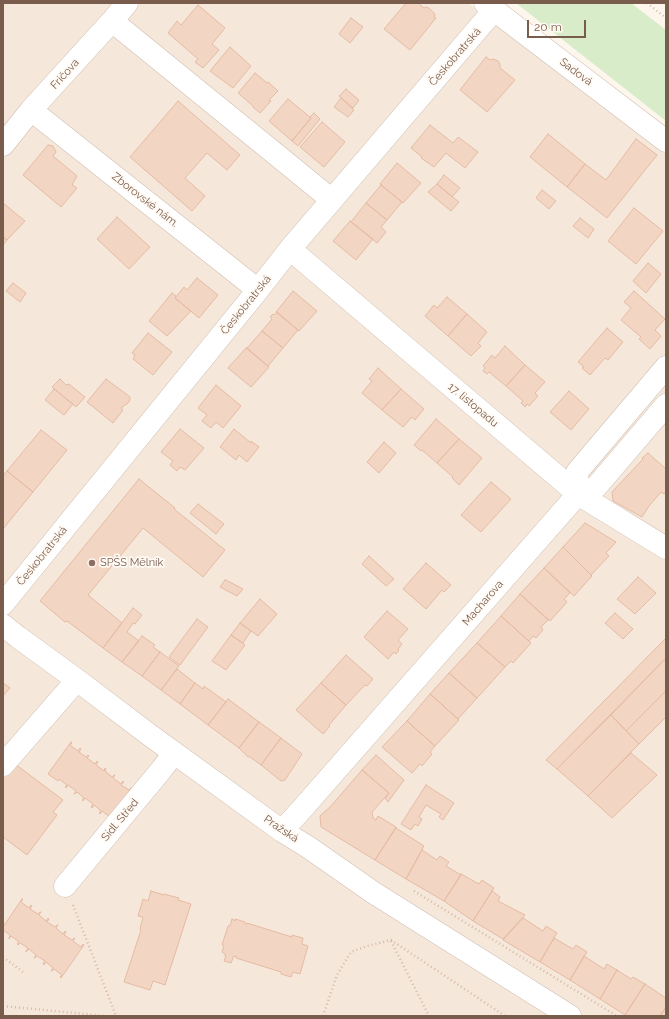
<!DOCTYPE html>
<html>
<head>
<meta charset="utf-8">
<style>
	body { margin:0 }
	#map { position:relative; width:669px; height:1019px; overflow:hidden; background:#fdf6ec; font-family:Raleway,sans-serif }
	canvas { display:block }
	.frame { position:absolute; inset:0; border:4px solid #7a5c4d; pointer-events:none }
	.scale { position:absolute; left:527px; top:20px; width:59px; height:18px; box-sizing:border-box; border:2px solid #7a5c4d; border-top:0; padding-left:5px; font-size:12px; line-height:14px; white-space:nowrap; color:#7a5c4d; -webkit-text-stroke:3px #fffaf3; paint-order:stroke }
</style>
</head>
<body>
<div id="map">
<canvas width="669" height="1019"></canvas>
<div class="frame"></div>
<div class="scale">20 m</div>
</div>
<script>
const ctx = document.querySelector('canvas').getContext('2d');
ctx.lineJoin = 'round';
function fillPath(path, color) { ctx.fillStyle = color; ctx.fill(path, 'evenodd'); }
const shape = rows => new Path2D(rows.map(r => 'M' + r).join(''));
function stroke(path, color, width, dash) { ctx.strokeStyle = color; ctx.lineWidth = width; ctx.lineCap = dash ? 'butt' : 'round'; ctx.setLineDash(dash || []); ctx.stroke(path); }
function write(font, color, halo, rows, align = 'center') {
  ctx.font = font + ' Raleway,sans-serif'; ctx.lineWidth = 3.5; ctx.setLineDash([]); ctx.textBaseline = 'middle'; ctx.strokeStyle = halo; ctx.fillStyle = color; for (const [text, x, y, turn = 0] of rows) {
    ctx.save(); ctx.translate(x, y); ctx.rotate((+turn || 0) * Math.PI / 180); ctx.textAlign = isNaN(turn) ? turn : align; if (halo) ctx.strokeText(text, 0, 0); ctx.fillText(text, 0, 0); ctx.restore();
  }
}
fillPath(shape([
	[3,3,468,3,666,152,666,1016,3,1016]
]), '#f5e8da');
fillPath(shape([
	[516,3,631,3,666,30,666,121]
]), '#d8ecc9');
const building = shape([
	[406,3,418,3,424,8,426,7,429,8,434,13,435,16,434,17,436,18,410,50,384,29,406,3],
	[198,5,225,28,212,44,219,50,203,68,195,62,198,59,168,33,177,21,181,25,198,5],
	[351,18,363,27,350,43,339,34,351,18],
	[230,47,251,66,233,88,210,71,230,47],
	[486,57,490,60,493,59,498,61,500,64,500,68,515,80,487,112,460,90,486,57],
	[255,73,267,83,268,82,278,91,269,100,271,101,260,113,253,107,253,106,238,93,255,73],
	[346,89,359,100,353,108,339,96,346,89],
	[341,98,354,110,348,117,334,107,341,98],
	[288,99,311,118,292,141,269,121,288,99],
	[178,101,240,155,227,170,207,153,185,178,205,196,192,211,130,157,178,101],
	[314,113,320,119,298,146,292,141,311,118,310,117,314,113],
	[322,122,345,142,324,167,300,147,322,122],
	[430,125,453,143,458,137,478,152,465,168,446,153,434,167,421,158,422,157,411,148,430,125],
	[548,134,585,164,567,187,530,157,548,134],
	[636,139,657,155,607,218,567,187,585,164,606,180,636,139],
	[48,145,53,146,56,152,53,156,77,176,72,185,77,188,61,207,23,175,48,145],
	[397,163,421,183,403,203,380,184,397,163],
	[444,175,460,188,452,197,437,184,444,175],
	[437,184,459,202,451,211,428,192,437,184],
	[381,185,402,202,387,220,366,203,381,185],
	[542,190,556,201,549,209,536,198,542,190],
	[3,203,25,221,7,240,3,237,3,203],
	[366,203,387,220,381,227,386,232,377,243,351,222,366,203],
	[634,208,663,231,636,264,608,241,634,208],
	[117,217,150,247,129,269,97,239,117,217],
	[580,218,594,229,588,238,573,226,580,218],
	[350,221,373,239,356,260,333,241,350,221],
	[3,237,7,240,3,245,3,237],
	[648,263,661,274,646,293,633,281,648,263],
	[197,278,218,295,199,318,175,298,184,287,187,290,197,278],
	[13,283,26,293,20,302,6,291,13,283],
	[293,291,317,311,299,331,276,312,293,291],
	[634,291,665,319,655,330,661,336,650,349,639,339,641,337,621,320,631,308,624,302,634,291],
	[172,293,176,296,175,298,191,311,167,336,149,321,172,293],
	[447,297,467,314,448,336,425,316,434,305,437,308,447,297],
	[277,312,298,330,283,348,262,331,272,319,270,317,273,314,274,315,277,312],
	[467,314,487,332,478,343,481,346,471,356,448,336,467,314],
	[607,328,623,342,608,360,605,358,590,375,582,368,584,367,578,362,607,328],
	[262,331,283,348,268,366,247,348,262,331],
	[148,333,172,352,153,375,133,359,135,355,132,353,148,333],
	[505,346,525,365,506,386,489,372,487,374,483,371,485,368,483,366,492,355,495,358,505,346],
	[246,348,269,367,251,387,228,368,246,348],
	[525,365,545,382,535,393,538,396,529,406,527,404,525,407,521,403,523,401,506,386,525,365],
	[378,368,401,389,382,410,362,393,372,381,369,379,378,368],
	[60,379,66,385,69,384,85,397,76,407,52,387,60,379],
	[106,379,130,397,130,400,128,403,121,408,123,410,113,423,87,402,106,379],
	[216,385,241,406,223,428,216,422,211,428,202,421,207,415,198,408,216,385],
	[54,389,73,404,64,415,45,400,54,389],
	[401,389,424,409,415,420,412,417,403,427,382,410,401,389],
	[569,391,589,409,571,430,550,412,569,391],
	[436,419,459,439,437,463,422,450,421,451,414,445,436,419],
	[180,429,204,448,185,470,180,467,177,471,170,465,173,461,161,452,180,429],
	[234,429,251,443,251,441,259,447,247,462,239,455,236,460,220,447,234,429],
	[41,430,67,450,33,492,7,471,41,430],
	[459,439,482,458,459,485,452,478,453,477,437,463,459,439],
	[384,442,396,453,379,473,367,462,384,442],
	[648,453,666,469,666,492,664,494,661,492,649,506,642,517,613,501,612,492,643,459,642,458,648,453],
	[7,471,33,492,3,529,3,476,7,471],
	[139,479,175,508,174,509,225,550,203,577,143,528,88,595,122,623,103,648,67,621,65,622,40,601,139,479],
	[491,482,511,499,481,532,461,515,491,482],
	[198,504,224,524,216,534,190,513,198,504],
	[585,523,616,542,606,553,609,556,591,575,563,547,585,523],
	[563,547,592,576,574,596,544,568,563,547],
	[369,556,394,579,386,586,362,564,369,556],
	[426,563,451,585,444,592,442,590,426,609,403,589,426,563],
	[544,568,570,593,564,599,567,602,550,621,520,594,544,568],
	[638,577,656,593,635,614,617,599,638,577],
	[225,580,226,580,243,589,237,596,220,587,225,580],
	[520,594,548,620,541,627,543,630,536,638,533,636,529,641,501,616,520,594],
	[260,599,277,614,258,636,240,623,260,599],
	[133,608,142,615,135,624,133,623,127,632,139,641,122,662,103,648,133,608],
	[387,611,408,629,398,640,402,644,398,649,399,650,396,654,394,652,388,659,364,637,387,611],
	[615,613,633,629,623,639,605,623,615,613],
	[501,616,531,643,513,663,511,661,505,667,477,643,501,616],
	[197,619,208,627,180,665,169,657,197,619],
	[240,623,251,631,243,643,231,635,240,623],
	[231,635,245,645,226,670,212,661,231,635],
	[142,636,155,645,153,647,160,652,142,676,122,662,142,636],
	[666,638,666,658,557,769,546,760,666,638],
	[477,643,505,667,477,698,449,673,477,643],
	[160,652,179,666,161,690,142,676,160,652],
	[346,655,373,679,367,686,365,685,346,705,321,683,346,655],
	[666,658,666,691,626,731,611,715,666,658],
	[177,669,195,683,180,704,161,690,177,669],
	[449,673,477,698,458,719,430,694,449,673],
	[3,683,10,688,3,696,3,683],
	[195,683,203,689,204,686,226,702,208,725,180,704,195,683],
	[321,683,346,705,329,725,330,726,323,734,296,710,321,683],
	[666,691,666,717,639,744,626,731,666,691],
	[430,694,459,720,435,746,407,721,430,694],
	[228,699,259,722,239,748,208,725,228,699],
	[611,715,639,744,588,796,557,769,611,715],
	[407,721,435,746,430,752,432,754,422,766,420,764,412,773,382,747,407,721],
	[259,722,281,738,261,765,250,757,248,757,239,748,259,722],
	[281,738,302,754,285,780,281,781,261,765,281,738],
	[71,742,72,743,70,745,78,751,80,748,81,749,79,752,86,757,88,755,89,756,87,758,95,764,97,761,98,762,96,765,104,771,105,768,106,769,105,771,112,777,114,775,115,775,113,778,121,784,123,781,124,782,121,785,129,790,131,788,132,788,110,817,102,811,100,814,99,813,101,811,94,805,92,808,91,807,93,804,85,798,83,801,82,800,84,798,77,792,75,794,74,794,76,791,68,785,66,788,65,787,67,785,59,779,58,781,48,774,71,742],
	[631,753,657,775,612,818,588,796,631,753],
	[376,755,404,780,388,802,385,798,389,793,362,770,376,755],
	[11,761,63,800,53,812,57,815,27,855,3,837,3,772,11,761],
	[362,770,389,793,372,812,373,818,376,820,378,816,396,827,375,860,321,827,320,816,331,806,362,770],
	[426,785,454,803,443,820,439,817,441,814,426,805,419,817,422,819,418,826,415,824,411,830,401,824,426,785],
	[396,828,424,846,406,879,375,860,396,828],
	[422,850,437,860,440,856,449,862,446,866,461,875,444,901,406,879,422,850],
	[461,874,479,884,482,880,494,888,473,921,444,901,461,874],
	[151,891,164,895,164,894,179,898,178,900,191,904,165,985,153,981,150,990,124,982,141,930,140,929,143,917,138,916,143,899,148,901,151,891],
	[492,891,500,897,498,901,525,915,503,939,473,921,492,891],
	[22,899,23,899,21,902,29,908,31,905,32,906,30,909,38,914,40,912,41,912,39,915,46,921,48,918,49,919,47,922,55,927,57,925,58,925,56,928,63,934,65,931,66,932,64,935,72,940,74,938,75,938,73,941,81,947,83,944,84,945,61,978,60,977,62,975,54,969,52,971,51,971,53,968,46,962,44,965,43,964,45,961,37,956,35,958,34,958,36,955,29,949,26,952,26,951,28,948,20,943,18,945,17,944,19,942,11,936,9,939,9,938,10,935,3,930,3,927,22,899],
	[523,918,543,931,546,926,557,933,540,962,503,940,523,918],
	[232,919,235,921,235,919,245,922,245,924,247,924,247,923,292,937,292,935,303,938,302,944,308,946,300,974,293,972,291,977,281,974,281,972,236,958,237,957,234,956,231,963,224,961,226,956,225,956,225,954,222,952,224,946,222,945,228,926,230,926,232,919],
	[554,938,573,949,576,945,587,952,570,980,540,962,554,938],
	[584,956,604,969,607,964,617,970,600,999,570,980,584,956],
	[617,970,631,979,633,977,645,984,625,1015,600,999,617,970],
	[645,984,666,998,666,1007,660,1016,627,1016,625,1015,645,984],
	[666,1007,666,1016,660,1016,666,1007]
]);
fillPath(building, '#f3d5c3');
stroke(building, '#e6bba3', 1);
const minor = shape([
	[485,3,666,141],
	[112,21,332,200],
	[31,110,258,290],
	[3,145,31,110,112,21,127,3],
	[290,249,578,494,666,548],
	[578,494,596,487,666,405],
	[3,604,258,290,290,249,494,10],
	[3,625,18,637,77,680,151,736,282,831,308,847,374,893,570,1016],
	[3,765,77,680],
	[282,831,302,809,578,494,577,472,666,367],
	[65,886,162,769,174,753]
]);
stroke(minor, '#d1beb0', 23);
stroke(shape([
	[647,3,666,18],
	[414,891,617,1016],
	[73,905,116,1016],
	[391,941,429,1016],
	[3,957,23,972],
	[3,1006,106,1016],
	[323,1016,337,975,351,952,367,946,391,940,505,1016]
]), '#d9b8a5', 2.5, [1, 3]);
stroke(minor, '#fff', 22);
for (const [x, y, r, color] of [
	[92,563,4,"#8d6e63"]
]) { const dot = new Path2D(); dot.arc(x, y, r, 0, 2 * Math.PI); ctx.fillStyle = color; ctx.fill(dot); stroke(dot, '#fffaf3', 1.5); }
write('11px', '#7a5c4d', '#fffaf3', [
	["Českobratrská",455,57,-49],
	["Sadová",576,72,37],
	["Fričova",65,74,-48],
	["Zborovské nám.",145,200,38],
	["Českobratrská",246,305,-51],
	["17. listopadu",473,405,40],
	["Českobratrská",42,556,-51],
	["Macharova",483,603,-49],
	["Sídl. Střed",120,820,-50],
	["Pražská",281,829,34]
]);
write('11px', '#785e54', '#fffaf3', [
	["SPŠS Mělník",100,563]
], 'left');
</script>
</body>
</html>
